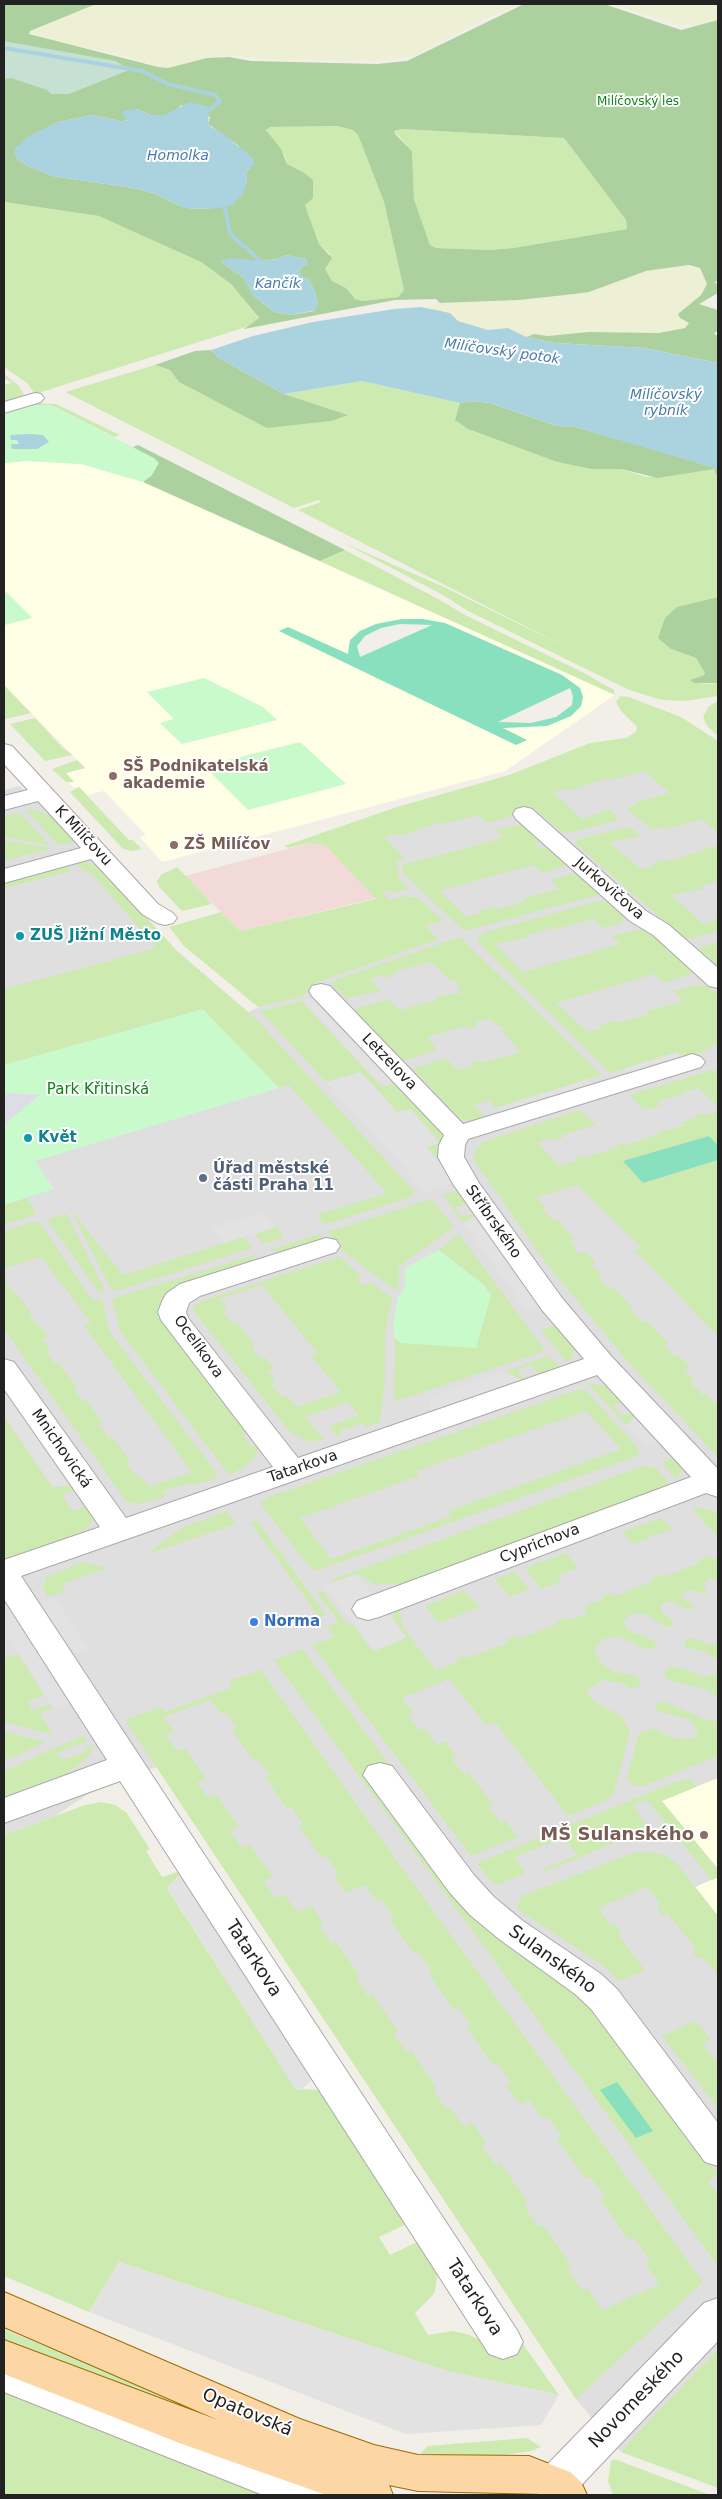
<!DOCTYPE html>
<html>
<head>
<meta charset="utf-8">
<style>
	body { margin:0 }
	#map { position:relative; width:722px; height:2499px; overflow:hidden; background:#f2efe9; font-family:"DejaVu Sans",sans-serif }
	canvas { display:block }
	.frame { position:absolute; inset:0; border:5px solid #222; pointer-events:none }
</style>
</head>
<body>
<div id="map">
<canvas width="722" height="2499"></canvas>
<div class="frame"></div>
</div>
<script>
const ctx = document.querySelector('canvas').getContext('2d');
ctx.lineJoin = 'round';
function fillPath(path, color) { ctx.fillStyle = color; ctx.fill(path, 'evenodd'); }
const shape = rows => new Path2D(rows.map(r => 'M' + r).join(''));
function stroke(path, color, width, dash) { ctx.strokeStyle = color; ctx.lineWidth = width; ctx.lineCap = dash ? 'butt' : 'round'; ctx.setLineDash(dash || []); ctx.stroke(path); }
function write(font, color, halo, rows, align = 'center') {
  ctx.font = font + ' "DejaVu Sans",sans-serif'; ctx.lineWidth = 4; ctx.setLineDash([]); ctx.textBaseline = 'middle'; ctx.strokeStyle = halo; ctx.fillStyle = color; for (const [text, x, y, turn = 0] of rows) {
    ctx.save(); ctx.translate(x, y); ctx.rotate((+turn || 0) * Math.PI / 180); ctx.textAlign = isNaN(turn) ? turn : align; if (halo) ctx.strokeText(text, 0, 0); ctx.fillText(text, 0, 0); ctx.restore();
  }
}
fillPath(shape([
	[648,764,718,816,718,2349,621,2452,576,2399,157,1767,96,1789,55,1816,4,1835,4,790,19,786,50,810,176,950,248,1012,261,1006,301,997,314,984,438,939,425,926,442,921,411,896,390,900,342,854,340,848]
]), '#e0dfdf');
fillPath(shape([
	[310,843,325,845,377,898,240,931,185,876]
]), '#f2dad9');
fillPath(shape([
	[26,461,81,464,143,482,615,695,505,771,162,862,140,837,146,835,104,791,87,795,79,787,74,788,69,783,73,782,66,773,85,768,4,685,4,625,32,618,4,590,4,463],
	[402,619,445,623,562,675,580,688,583,697,581,706,571,716,547,726,502,728,288,627,349,655,348,645,360,631,376,624],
	[147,692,276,720,182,744,161,724,175,720],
	[718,1778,718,1869,661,1801],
	[718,1877,718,1916,695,1887]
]), '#ffffe5');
fillPath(shape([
	[95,4,523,4,484,19,414,56,379,61,266,59,232,55,209,58,168,68,158,67,116,53,83,48,29,34,30,31],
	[611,4,718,4,718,19,703,25,679,25],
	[684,266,700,268,707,284,701,295,678,313,680,318,689,323,685,328,673,331,659,333,604,332,548,336,534,335,526,337,508,328,488,330,458,321,450,313,421,307,440,303,519,300,574,294,589,292,646,271]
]), '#eef0d5');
fillPath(shape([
	[337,126,353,130,358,135,384,202,404,290,398,297,362,301,355,299,346,288,332,281,325,269,330,254,319,244,305,205,303,172,287,164,285,156,266,130,270,127],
	[402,129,564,138,626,220,627,229,513,248,490,250,436,248,430,245,414,199,412,151,394,131],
	[4,202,99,216,137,232,201,262,231,284,259,319,249,326,35,394,27,383,4,367],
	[155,365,170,370,179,382,218,402,347,415,284,394,362,381,460,403,459,408,468,429,557,462,591,469,621,469,646,477,714,469,718,479,718,597,711,599,671,649,696,658,705,673,704,675,691,680,704,684,718,683,718,696,685,701,662,700,629,690,468,611,443,595,342,542,446,588,568,648,298,510,321,502,319,500,294,508,65,392],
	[4,374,19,386,24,395,16,401,4,405,4,385,12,383,4,378],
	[29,403,56,404,120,435,114,437,51,405,26,405,4,412],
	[345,550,440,600,467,616,584,673,614,690,615,695,320,561],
	[4,685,23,705,31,713,6,719,4,717],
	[620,696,629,697,681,717,718,741,718,833,702,819,668,829,665,826,652,830,626,808,638,804,636,802,670,793,644,771,610,780,608,778,568,791,566,789,553,793,583,819,610,809,618,817,616,821,570,833,561,831,535,809,488,823,478,815,443,824,441,822,400,836,397,834,384,837,405,859,397,861,399,879,409,889,394,893,389,890,382,892,390,900,404,896,417,897,443,921,425,926,439,939,314,984,302,997,258,1007,184,946,169,927,221,912,240,931,376,899,325,845,310,843,288,848,284,846,397,807,509,775,590,743,626,738,636,732,637,727,621,711,616,702],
	[718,701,718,736,707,726,703,717,709,706],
	[35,718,62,747,72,755,45,761,10,724],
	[77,760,85,768,66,773,74,782,66,782,52,769],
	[79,787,129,840,133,840,142,849,132,851,123,849,70,792],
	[31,809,52,816,75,842,58,845,29,813,27,810],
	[18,813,22,815,49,845,4,837,4,816],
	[522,824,529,826,531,828,530,833,540,842,534,843,540,849,546,847,556,856,566,858,566,865,543,873,533,865,439,891,467,917,481,913,479,911,496,906,499,909,526,901,524,898,559,889,551,880,571,874,579,874,605,893,464,931,403,873,402,865,503,838,495,830],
	[623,828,631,828,641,836,609,842,641,869,654,866,652,863,668,859,671,861,718,845,718,881,701,886,703,889,671,895,704,924,717,920,715,917,718,916,718,931,690,939,683,938,575,843,577,840],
	[4,840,51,848,51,849,4,861],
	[74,861,88,862,101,868,176,950,256,1019,413,1190,413,1196,328,1224,322,1222,316,1215,387,1193,289,1085,279,1088,203,1009,4,1065,4,989,157,948,89,871,84,872],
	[65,863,72,871,4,888,4,880],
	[177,867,203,894,212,904,182,911,159,887,157,881,162,874],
	[600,901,610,902,627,918,620,923,603,928,593,919,557,929,555,927,527,935,529,937,495,944,523,972,620,944,612,936,647,928,667,947,664,948,670,954,673,953,695,973,664,983,654,974,556,1003,588,1032,601,1028,600,1025,617,1020,620,1023,648,1014,647,1011,683,1001,673,991,698,985,707,986,718,994,718,1043,689,1059,685,1059,677,1052,610,1073,478,942,479,937,485,932],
	[460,937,602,1075,496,1108,488,1100,474,1105,485,1117,470,1121,459,1119,413,1069,445,1058,458,1070,472,1066,470,1063,480,1060,483,1063,521,1052,502,1031,505,1029,488,1019,475,1023,477,1026,468,1029,465,1026,427,1037,437,1050,403,1061,354,1010,387,999,400,1010,438,1000,436,997,461,993,457,986,459,985,455,980,451,981,431,962,393,972,395,975,386,978,383,975,370,979,380,991,377,992,346,998,332,985,335,980],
	[718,941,718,970,696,950],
	[302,1001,382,1087,395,1083,443,1134,440,1159,437,1159,426,1146,439,1143,397,1112,361,1072,326,1082,260,1011],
	[711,1070,718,1070,718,1106,698,1088,682,1093,683,1095,657,1101,661,1105,644,1110,629,1095],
	[580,1110,596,1125,562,1135,563,1138,556,1140,553,1138,537,1143,559,1166,576,1161,575,1158,583,1156,584,1158,618,1147,617,1145,624,1143,626,1145,659,1134,658,1132,684,1126,680,1123,697,1117,696,1115,703,1113,705,1115,718,1111,718,1145,709,1136,623,1161,643,1183,718,1160,718,1336,634,1250,642,1248,577,1185,536,1198,546,1208,542,1210,553,1220,557,1219,574,1239,570,1241,577,1248,573,1249,577,1253,587,1253,596,1263,591,1265,602,1275,598,1277,609,1288,613,1287,634,1309,631,1311,642,1322,646,1321,668,1343,664,1345,675,1357,679,1356,690,1367,684,1370,695,1381,691,1383,703,1395,707,1394,718,1406,718,1457,628,1362,546,1263,475,1162,474,1156,476,1149,483,1142],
	[460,1190,469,1203,455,1208,462,1216,476,1213,478,1214,463,1223,443,1195],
	[27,1198,35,1210,34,1215,4,1225,4,1205],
	[431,1199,454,1227,399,1266,399,1287,395,1290,345,1253,328,1232],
	[71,1210,123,1275,243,1237,252,1248,120,1290,112,1291],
	[66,1213,105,1291,105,1292,98,1291,47,1220],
	[34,1222,40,1223,92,1300,99,1299,103,1301,109,1331,217,1473,216,1478,191,1486,189,1483,163,1491,166,1496,146,1502,137,1504,126,1501,4,1329,4,1275,8,1280,5,1282,13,1293,16,1292,32,1314,29,1315,49,1337,42,1339,50,1351,47,1352,55,1364,59,1363,77,1387,73,1388,82,1400,85,1399,103,1423,99,1425,108,1437,112,1436,130,1461,126,1462,135,1475,139,1474,149,1487,192,1472,84,1326,91,1323,41,1257,4,1268,4,1231],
	[276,1227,283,1235,281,1238,263,1244,255,1234],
	[319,1234,325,1240,291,1251,276,1252,270,1250],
	[459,1234,544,1349,536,1354,394,1402,395,1338,401,1343,476,1348,484,1285,439,1250],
	[257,1254,250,1263,165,1298,250,1432,242,1434,251,1447,259,1445,260,1448,251,1461,246,1466,229,1475,120,1331,112,1299],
	[339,1257,362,1276,357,1279,358,1282,363,1285,371,1282,392,1298,385,1335,385,1381,380,1422,366,1427,362,1423,338,1431,341,1435,337,1437,329,1426,359,1415,348,1402,305,1417,324,1440,307,1441,291,1433,193,1310,196,1305,204,1300],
	[262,1285,318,1354,311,1356,341,1392,296,1407,286,1395,281,1397,271,1384,276,1382,267,1371,274,1368,265,1357,260,1358,251,1347,255,1345,237,1322,232,1323,223,1312,227,1310,219,1299],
	[559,1324,575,1347,572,1358,566,1362,541,1330],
	[547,1356,560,1366,539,1375,531,1365,517,1370,524,1379,522,1380,504,1372],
	[587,1383,606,1386,618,1392,628,1401,613,1406,622,1416,637,1410,639,1413,626,1425],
	[577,1390,587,1391,637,1447,639,1451,637,1456,318,1570,310,1568,260,1503,269,1497],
	[586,1411,621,1449,448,1511,452,1516,331,1559,300,1518,419,1476,416,1471],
	[4,1416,52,1487,75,1485,78,1490,62,1495,72,1511,90,1505,93,1520,89,1527,72,1536,4,1559],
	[677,1455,682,1469,676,1480,662,1462],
	[643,1466,656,1468,671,1485,403,1584,375,1584,357,1574,334,1582,331,1580],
	[691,1507,718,1512,718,1537,703,1521],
	[227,1511,236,1524,151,1553,149,1552,183,1527],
	[661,1518,672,1529,633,1544,622,1532],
	[257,1521,326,1615,319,1617,251,1523],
	[566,1553,578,1568,558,1575,562,1581,541,1589,525,1568],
	[709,1556,711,1559,718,1556,718,1579,709,1579,704,1583,707,1594,690,1590,681,1593,685,1600,692,1603,694,1608,687,1609,671,1601,661,1604,662,1611,672,1620,674,1625,665,1627,647,1615,638,1613,629,1615,624,1621,627,1630,653,1640,657,1646,655,1648,645,1649,618,1636,603,1639,597,1645,595,1652,602,1665,615,1672,637,1676,642,1685,632,1689,622,1683,604,1680,592,1686,587,1692,593,1701,622,1717,630,1732,614,1792,609,1799,568,1816,495,1722,486,1725,449,1679,402,1698,413,1713,408,1716,420,1731,425,1729,437,1745,445,1741,456,1756,451,1758,464,1774,468,1772,493,1804,488,1806,500,1822,505,1820,518,1837,471,1856,312,1645,335,1637,327,1626,339,1622,317,1593,323,1591,348,1625,352,1623,373,1651,407,1638,392,1617,395,1611,400,1608,402,1626,436,1670,457,1662,456,1659,465,1655,467,1658,508,1643,506,1640,515,1636,518,1639,558,1624,556,1621,565,1618,568,1620,588,1613,584,1607,604,1599,602,1596,611,1593,614,1596,654,1581,652,1578,660,1574,663,1577,700,1563,698,1560],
	[83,1562,107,1568,62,1584,66,1591,47,1597,43,1587,46,1577],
	[515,1572,529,1589,509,1597,495,1579],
	[464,1591,480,1607,438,1623,426,1607,427,1605],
	[694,1638,710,1645,718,1644,718,1661,708,1653,685,1647,684,1641],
	[303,1649,391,1767,368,1776,589,2002,718,2174,708,2181,718,2194,718,2266,274,1660],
	[19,1654,45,1695,28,1701,32,1710,50,1704,53,1708,40,1713,53,1735,4,1722,4,1659],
	[674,1667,682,1668,704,1677,718,1673,718,1697,705,1689,668,1680,664,1672,668,1668],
	[261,1670,402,1868,703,2282,576,2399,125,1720,161,1707,165,1712,233,1687,229,1681],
	[210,1700,221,1714,226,1713,237,1728,232,1730,253,1760,258,1759,269,1775,265,1777,287,1809,292,1807,303,1824,299,1826,322,1858,326,1856,338,1873,334,1876,345,1893,365,1885,378,1902,382,1900,394,1918,390,1920,414,1954,419,1953,432,1971,428,1973,453,2009,458,2007,471,2026,467,2028,493,2065,497,2063,511,2082,506,2085,520,2104,529,2100,543,2119,548,2117,562,2137,557,2140,585,2178,590,2177,605,2197,600,2200,629,2240,634,2238,650,2260,645,2263,660,2284,602,2310,587,2288,582,2290,567,2268,572,2266,543,2225,538,2227,524,2206,528,2203,501,2164,496,2166,482,2146,486,2143,473,2123,464,2127,451,2108,446,2109,433,2090,437,2088,412,2051,407,2053,394,2034,398,2031,373,1995,368,1997,356,1978,360,1976,336,1942,332,1944,319,1926,323,1924,312,1906,297,1912,285,1895,275,1898,264,1881,273,1877,250,1845,241,1848,230,1831,239,1827,217,1795,208,1798,197,1782,206,1779,185,1748,177,1751,166,1735,174,1732,164,1717],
	[663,1701,706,1720,718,1721,718,1756,643,1786,634,1786,627,1778,639,1733,654,1728,673,1738,686,1739,695,1737,698,1733,691,1720,657,1711,654,1705],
	[4,1731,46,1742,4,1761],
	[84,1735,87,1741,57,1753,62,1760,88,1751,86,1747,94,1744,91,1753,79,1765,64,1774,4,1797,4,1771],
	[683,1779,690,1779,696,1787,662,1801,718,1869,718,1877,712,1880,647,1800,633,1805,645,1824,642,1831,544,1872,542,1869,577,1855,564,1837,515,1857,525,1873,498,1885,491,1882,477,1863],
	[101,1802,115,1805,126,1812,150,1849,146,1851,162,1877,180,1871,181,1874,167,1888,296,2089,322,2090,409,2223,379,2237,390,2255,421,2240,438,2273,434,2294,415,2313,428,2335,452,2331,467,2334,485,2342,520,2340,559,2395,447,2371,119,2262,89,2312,4,2276,4,1835,85,1805],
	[635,1852,659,1853,669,1858,677,1864,718,1916,718,1975,702,1957,698,1959,692,1951,696,1949,668,1914,663,1916,657,1907,661,1905,647,1887,598,1908,611,1926,616,1924,622,1932,618,1935,645,1970,619,1981,600,1963,517,1909,520,1898,524,1895],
	[696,2021,710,2039,702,2044,718,2062,718,2108,662,2036],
	[4,2329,15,2334,275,2436,197,2422,4,2345],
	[718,2349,718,2488,621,2452,657,2412],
	[4,2383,258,2488,278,2495,4,2495],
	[527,2438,541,2447,531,2451,468,2461,432,2458,420,2454,428,2446],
	[614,2459,710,2495,613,2495,608,2481,611,2461]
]), '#cdebb0');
fillPath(shape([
	[4,4,96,4,30,31,29,34,158,67,168,68,207,58,229,57,251,61,377,64,407,61,524,4,604,4,681,30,718,20,718,280,715,282,718,286,718,293,699,304,718,310,718,331,714,333,718,337,718,363,644,348,555,343,526,337,534,334,548,336,588,332,659,333,685,328,689,323,680,318,678,314,701,295,707,284,700,268,689,265,646,271,589,292,574,294,519,300,440,303,436,299,395,300,244,329,259,318,231,284,201,262,99,216,4,202],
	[181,105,210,117,208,124,239,146,250,169,246,172,247,182,210,209,185,208,155,194,139,189,53,176,28,166,19,160,15,155,16,148,58,122,93,115,124,122,137,109,150,115,165,115,174,112],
	[337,126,353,130,358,135,384,202,404,290,398,297,362,301,355,299,346,288,332,281,325,269,332,258,319,244,305,205,313,198,313,180,303,172,287,164,281,149,266,130,270,127],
	[402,129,564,138,626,220,627,229,513,248,490,250,436,248,430,245,414,199,412,151,396,135,394,131],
	[286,255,306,259,307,264,301,267,299,272,301,276,309,280,315,292,318,304,314,311,292,315,274,312,253,295,244,278,220,261,261,261,277,259],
	[211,350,219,358,284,394,348,415,331,421,267,428,179,382,170,370,155,365,195,351],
	[472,401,490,403,557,426,575,427,677,456,718,469,718,479,714,469,658,478,621,469,591,469,557,462,468,429,455,420,460,403],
	[138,445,345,550,320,561,143,482,152,475,133,447],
	[718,597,718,683,694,683,690,680,704,675,705,673,696,658,671,649,658,638,665,618,677,607]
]), '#add19e');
fillPath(shape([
	[4,41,116,61,129,70,69,94,51,94,47,90,11,78,4,79]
]), '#c6e0d4');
fillPath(shape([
	[26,405,51,405,154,458,159,463,152,475,143,482,81,464,26,461,4,463,4,412],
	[4,590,32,618,4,625],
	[204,678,263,707,277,720,182,744,160,723,174,719,147,692],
	[300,742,346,784,248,810,204,766],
	[203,1009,279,1088,35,1161,54,1189,4,1205,4,1125,39,1095,4,1093,4,1065],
	[439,1250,484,1285,491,1295,476,1348,401,1343,395,1338,393,1324,398,1297,405,1288,405,1268]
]), '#c8facc');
fillPath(shape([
	[402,619,423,619,445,623,562,675,580,688,583,697,581,706,571,716,547,726,503,728,527,740,516,745,279,631,288,627,348,654,350,640,360,631,376,624],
	[400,624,432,625,360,657,357,646,365,636,381,628],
	[570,688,573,696,572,705,556,717,531,723,498,722],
	[709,1136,718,1145,718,1160,643,1183,623,1161],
	[617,2082,653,2131,636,2138,600,2090]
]), '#88e0be');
fillPath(shape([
	[315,997,391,1079,378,1082,302,1001],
	[677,1052,685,1059,631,1076,623,1069],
	[361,1072,397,1112,411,1109,440,1143,426,1147,455,1183,426,1192,326,1082],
	[588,1079,595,1087,503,1115,496,1108],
	[264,1212,276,1227,224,1243,211,1228],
	[478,1214,545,1306,527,1311,463,1223],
	[504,1372,522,1380,430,1412,428,1398],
	[4,1383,75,1485,53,1487,4,1416],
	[639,1413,668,1444,646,1445,626,1425],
	[357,1574,407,1638,373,1651,324,1586],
	[4,1594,73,1701,53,1708,50,1704,4,1631],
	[56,1599,89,1649,71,1655,39,1605],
	[181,1874,313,2078,301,2090,296,2090,167,1887],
	[119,2262,447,2371,559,2395,541,2425,406,2434,89,2312]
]), '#e2e2e2');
fillPath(shape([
	[4,1093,22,1094,40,1094,4,1125,4,1111,7,1108,4,1104]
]), '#dddde8');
fillPath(shape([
	[189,102,206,106,209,110,208,124,211,127,222,133,253,158,255,164,246,172,247,182,243,194,232,205,210,209,185,208,155,194,139,189,53,176,28,166,19,160,14,154,16,148,27,137,58,122,93,115,124,122,127,120,122,114,123,111,137,109,150,115,165,115],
	[286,255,306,259,307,264,301,267,299,272,301,276,309,280,315,292,318,304,316,310,292,315,274,312,253,295,244,278,220,261,231,258,261,261,277,259],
	[421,307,450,313,458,321,488,330,508,328,526,337,555,343,644,348,718,363,718,469,575,427,557,426,490,403,472,401,460,403,362,381,284,394,219,358,211,350,253,336,313,322,394,309],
	[29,434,43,435,49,442,37,449,12,449,11,444,19,444,17,440,11,440,10,435]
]), '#aad3df');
stroke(shape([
	[4,48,142,71,168,84,215,95,220,101,209,110],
	[220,202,225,208,230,234,261,261,265,269]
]), '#aad3df', 4);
const minor = shape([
	[35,393,41,394,44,398,41,402,4,413,4,402,35,393],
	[4,744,12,746,158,904,173,913,177,918,173,923,165,925,157,923,142,914,91,859,4,883,4,869,81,848,38,801,4,810,4,796,28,790,4,764,4,744],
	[524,807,532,809,646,911,669,925,718,968,718,988,709,986,653,935,630,921,516,819,513,814,516,809,524,807],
	[321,984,330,986,463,1124,683,1057,692,1054,701,1057,705,1062,701,1067,468,1139,465,1145,464,1157,479,1183,562,1298,612,1357,718,1469,718,1497,706,1493,379,1617,368,1620,357,1617,352,1609,357,1601,691,1477,597,1375,21,1576,517,2330,523,2342,517,2354,503,2359,489,2354,120,1781,4,1823,4,1798,107,1760,4,1599,4,1560,100,1527,4,1389,4,1359,14,1362,126,1518,273,1467,161,1320,158,1312,163,1299,167,1293,180,1284,326,1238,336,1240,340,1246,336,1252,200,1296,189,1303,186,1312,188,1318,298,1458,584,1359,542,1310,453,1184,438,1157,439,1145,444,1135,312,996,309,991,312,986,321,984],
	[380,1763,392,1766,474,1875,494,1897,523,1921,601,1974,617,1989,718,2123,718,2166,705,2162,591,2009,575,1994,499,1939,470,1915,450,1893,363,1775,368,1766,380,1763],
	[718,2298,718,2341,572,2495,539,2495,534,2485,540,2472,704,2303,718,2298],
	[4,2357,325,2482,331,2495,263,2495,4,2392,4,2357]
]);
const major = shape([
	[4,2292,300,2419,374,2445,418,2455,529,2456,570,2472,581,2482,587,2495,418,2491,389,2485,393,2495,326,2495,182,2444,4,2374,4,2340,218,2420,4,2327,4,2292]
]);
stroke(minor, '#a9a9a9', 2);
stroke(major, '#a06b00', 2);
fillPath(minor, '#fff');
fillPath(major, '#fcd6a4');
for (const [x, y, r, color] of [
	[113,776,5,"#8d6e63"],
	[174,845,5,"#8d6e63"],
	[20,936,5,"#0f9aa8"],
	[28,1138,5,"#0f9aa8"],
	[203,1178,5,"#5c6f8a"],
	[254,1622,5,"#3f7fe0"],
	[704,1835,5,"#8d6e63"]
]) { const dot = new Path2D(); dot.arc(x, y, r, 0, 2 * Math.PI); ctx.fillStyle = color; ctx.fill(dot); stroke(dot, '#fff', 2); }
write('12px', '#0c8416', '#fff', [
	["Milíčovský les",638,102]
]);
write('italic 14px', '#4a7aab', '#fff', [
	["Homolka",178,156],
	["Kančík",278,284],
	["Milíčovský potok",502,352,8],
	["Milíčovský",666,395],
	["rybník",666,411]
]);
write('bold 15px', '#785e54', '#fff', [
	["SŠ Podnikatelská",123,767],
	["akademie",123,784],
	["ZŠ Milíčov",184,845]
], 'left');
write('15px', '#222', '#fff', [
	["K Milíčovu",83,836,47],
	["Jurkovičova",609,889,41],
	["Letzelova",389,1062,46],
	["Stříbrského",493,1222,55],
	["Ocelíkova",198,1347,54],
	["Mnichovická",61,1449,55],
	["Tatarkova",303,1467,-19],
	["Cyprichova",540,1544,-21]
]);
write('bold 15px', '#0d838f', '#fff', [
	["ZUŠ Jižní Město",30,936],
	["Květ",38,1138]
], 'left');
write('15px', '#0c8416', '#fff', [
	["Park Křitinská",98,1090]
]);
write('bold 15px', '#4e5e75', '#fff', [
	["Úřad městské",213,1169],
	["části Praha 11",213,1186]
], 'left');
write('bold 15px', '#366cbe', '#fff', [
	["Norma",264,1622]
], 'left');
write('bold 18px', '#785e54', '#fff', [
	["MŠ Sulanského",694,1835]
], 'right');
write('18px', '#222', '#fff', [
	["Tatarkova",253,1959,57],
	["Sulanského",552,1960,36],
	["Tatarkova",474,2298,57],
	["Novomeského",637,2400,-46],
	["Opatovská",247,2413,23]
]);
</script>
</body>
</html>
